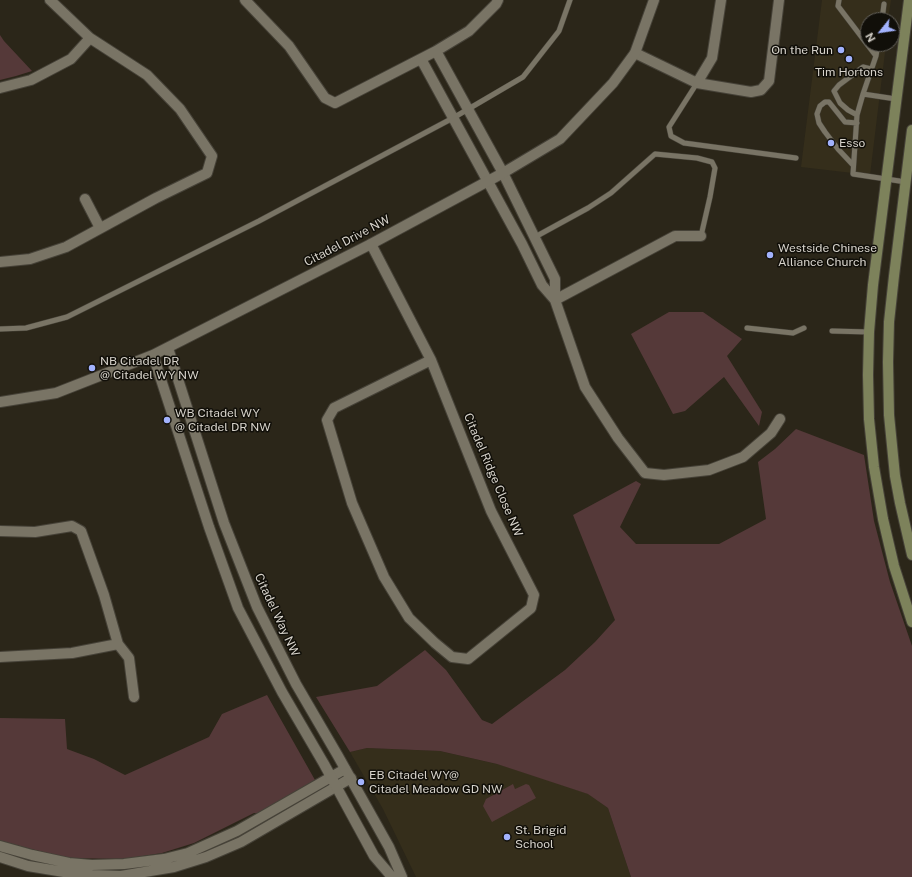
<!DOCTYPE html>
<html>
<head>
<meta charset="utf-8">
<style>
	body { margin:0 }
	#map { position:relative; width:912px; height:877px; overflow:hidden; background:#2b2619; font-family:"Public Sans",sans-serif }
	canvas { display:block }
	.north { position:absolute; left:860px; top:12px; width:40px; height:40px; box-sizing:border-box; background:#110f09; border:1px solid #605d57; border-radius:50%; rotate:240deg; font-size:11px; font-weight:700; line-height:16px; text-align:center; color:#d7d3cb }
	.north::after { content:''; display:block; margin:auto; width:14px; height:18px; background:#a2b2fd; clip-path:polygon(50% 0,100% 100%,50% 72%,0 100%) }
</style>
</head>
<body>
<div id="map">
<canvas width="912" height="877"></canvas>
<div class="north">N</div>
</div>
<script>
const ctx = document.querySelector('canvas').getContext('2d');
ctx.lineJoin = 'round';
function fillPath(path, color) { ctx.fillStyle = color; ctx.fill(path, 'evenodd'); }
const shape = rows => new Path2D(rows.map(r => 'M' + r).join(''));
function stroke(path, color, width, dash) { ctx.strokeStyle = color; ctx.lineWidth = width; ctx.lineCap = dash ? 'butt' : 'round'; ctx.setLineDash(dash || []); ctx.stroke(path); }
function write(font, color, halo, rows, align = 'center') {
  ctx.font = font + ' "Public Sans",sans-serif'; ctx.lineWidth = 3; ctx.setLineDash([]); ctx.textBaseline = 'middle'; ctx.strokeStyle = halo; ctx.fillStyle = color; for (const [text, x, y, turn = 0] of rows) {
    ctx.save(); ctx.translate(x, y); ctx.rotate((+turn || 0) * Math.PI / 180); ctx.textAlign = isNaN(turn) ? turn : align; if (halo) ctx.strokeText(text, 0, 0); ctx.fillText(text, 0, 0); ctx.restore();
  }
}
fillPath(shape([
	[822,0,891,0,888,20,868,20,868,44,886,44,870,175,801,167],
	[367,748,440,751,501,765,589,794,608,808,631,877,416,877,383,809,350,752]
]), '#352e1b');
fillPath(shape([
	[0,35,4,41,32,71,16,76,0,80],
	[669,312,703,312,742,339,727,356,762,412,759,426,724,377,685,411,673,414,631,334],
	[796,429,864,455,874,521,890,582,912,646,912,877,631,877,608,808,588,794,497,764,440,751,367,748,350,752,316,697,377,686,425,650,446,670,482,720,492,724,565,670,595,642,615,620,573,515,636,481,641,484,620,527,636,544,719,544,766,519,758,462,775,449],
	[267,695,315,780,260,813,254,813,194,843,162,853,124,859,66,858,0,841,0,718,65,719,67,749,94,759,125,775,209,737,222,714],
	[513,784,515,789,526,784,529,785,536,798,492,822,483,806,486,799]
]), '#553939');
const service = shape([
	[839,0,838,6,876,56,863,94,857,115,853,174,906,182],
	[882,20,884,4],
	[876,56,878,44],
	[697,83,669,127,671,136,684,143,796,158],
	[863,94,896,99],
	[857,115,848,110,840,103,834,91,839,85,863,67,871,69],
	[853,165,838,149,825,132,819,123,817,114,820,106,825,102,829,102,845,122,857,123],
	[535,237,588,208,611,193,655,154,697,158,712,162,715,168,710,197,701,236],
	[747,328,793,333,804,328],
	[0,329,26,328,67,317,259,221,453,118,523,77,559,31,570,0],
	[832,331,869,332]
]);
const minor = shape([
	[245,0,289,46,325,98,335,103,436,51,469,31,496,4,498,0],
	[436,51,503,173,555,279,555,300,585,387,618,438,645,473,664,475,709,470,743,457,771,433,780,419],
	[635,53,697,83,751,92,761,90,769,81,779,0],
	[421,59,522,244,542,285,555,300],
	[697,83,712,58,721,0],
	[0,88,31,80,71,59,90,38],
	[85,199,100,228],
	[371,244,431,360,491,511,534,595,531,608,468,659,452,657,435,643,409,618,384,577,352,503,327,420,334,408,431,360],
	[0,262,30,259,66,247,156,198,207,173,212,156,180,109,147,75,90,38,50,0],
	[555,300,675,236,701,236],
	[0,531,35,532,72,526,81,531,104,595,118,644,72,653,0,657],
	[118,644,129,658,134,697],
	[0,846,32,855,69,863,92,865,124,864,164,859,188,853,237,831,345,769],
	[0,857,28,866,64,872,92,875,121,876,174,867,206,857,241,842,351,778]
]);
const tertiary = shape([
	[168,348,224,523,257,607,296,684,338,756,389,847,402,877],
	[153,355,209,527,238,608,282,692,324,764,374,856,392,877],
	[0,402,56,393,153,355,371,244,503,173,560,139,613,83,635,53,654,0]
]);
const secondary = shape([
	[909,0,873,285,869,332,868,375,869,419,874,467,883,519,894,566,912,622],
	[912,130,894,276,889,322,888,362,889,415,895,476,900,503,912,555]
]);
stroke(service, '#464238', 6);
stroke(minor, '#464238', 12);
stroke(tertiary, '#464238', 12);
stroke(secondary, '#464238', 12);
stroke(service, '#797465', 5);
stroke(minor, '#797465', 10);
stroke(tertiary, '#797465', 10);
stroke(secondary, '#7d825b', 10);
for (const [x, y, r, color] of [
	[841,50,4,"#a2b2fd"],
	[849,59,4,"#a2b2fd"],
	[831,143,4,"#a2b2fd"],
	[770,255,4,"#a2b2fd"],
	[92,368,4,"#a2b2fd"],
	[167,420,4,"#a2b2fd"],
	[361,782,4,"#a2b2fd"],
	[507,837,4,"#a2b2fd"]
]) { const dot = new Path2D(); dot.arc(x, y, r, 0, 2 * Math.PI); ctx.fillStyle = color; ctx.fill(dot); stroke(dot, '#110f09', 1.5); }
write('12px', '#d7d3cb', '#110f09', [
	["On the Run",833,50,"right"],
	["Tim Hortons",849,72,"center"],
	["Esso",839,143],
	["Westside Chinese",778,248],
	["Alliance Church",778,262],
	["NB Citadel DR",100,361],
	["@ Citadel WY NW",100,375],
	["WB Citadel WY",175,413],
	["@ Citadel DR NW",175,427],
	["EB Citadel WY@",369,775],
	["Citadel Meadow GD NW",369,789],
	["St. Brigid",515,830],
	["School",515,844]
], 'left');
write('12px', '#d7d3cb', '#110f09', [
	["Citadel Drive NW",347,241,-28],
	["Citadel Ridge Close NW",493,475,67],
	["Citadel Way NW",277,615,65]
]);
</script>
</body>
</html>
